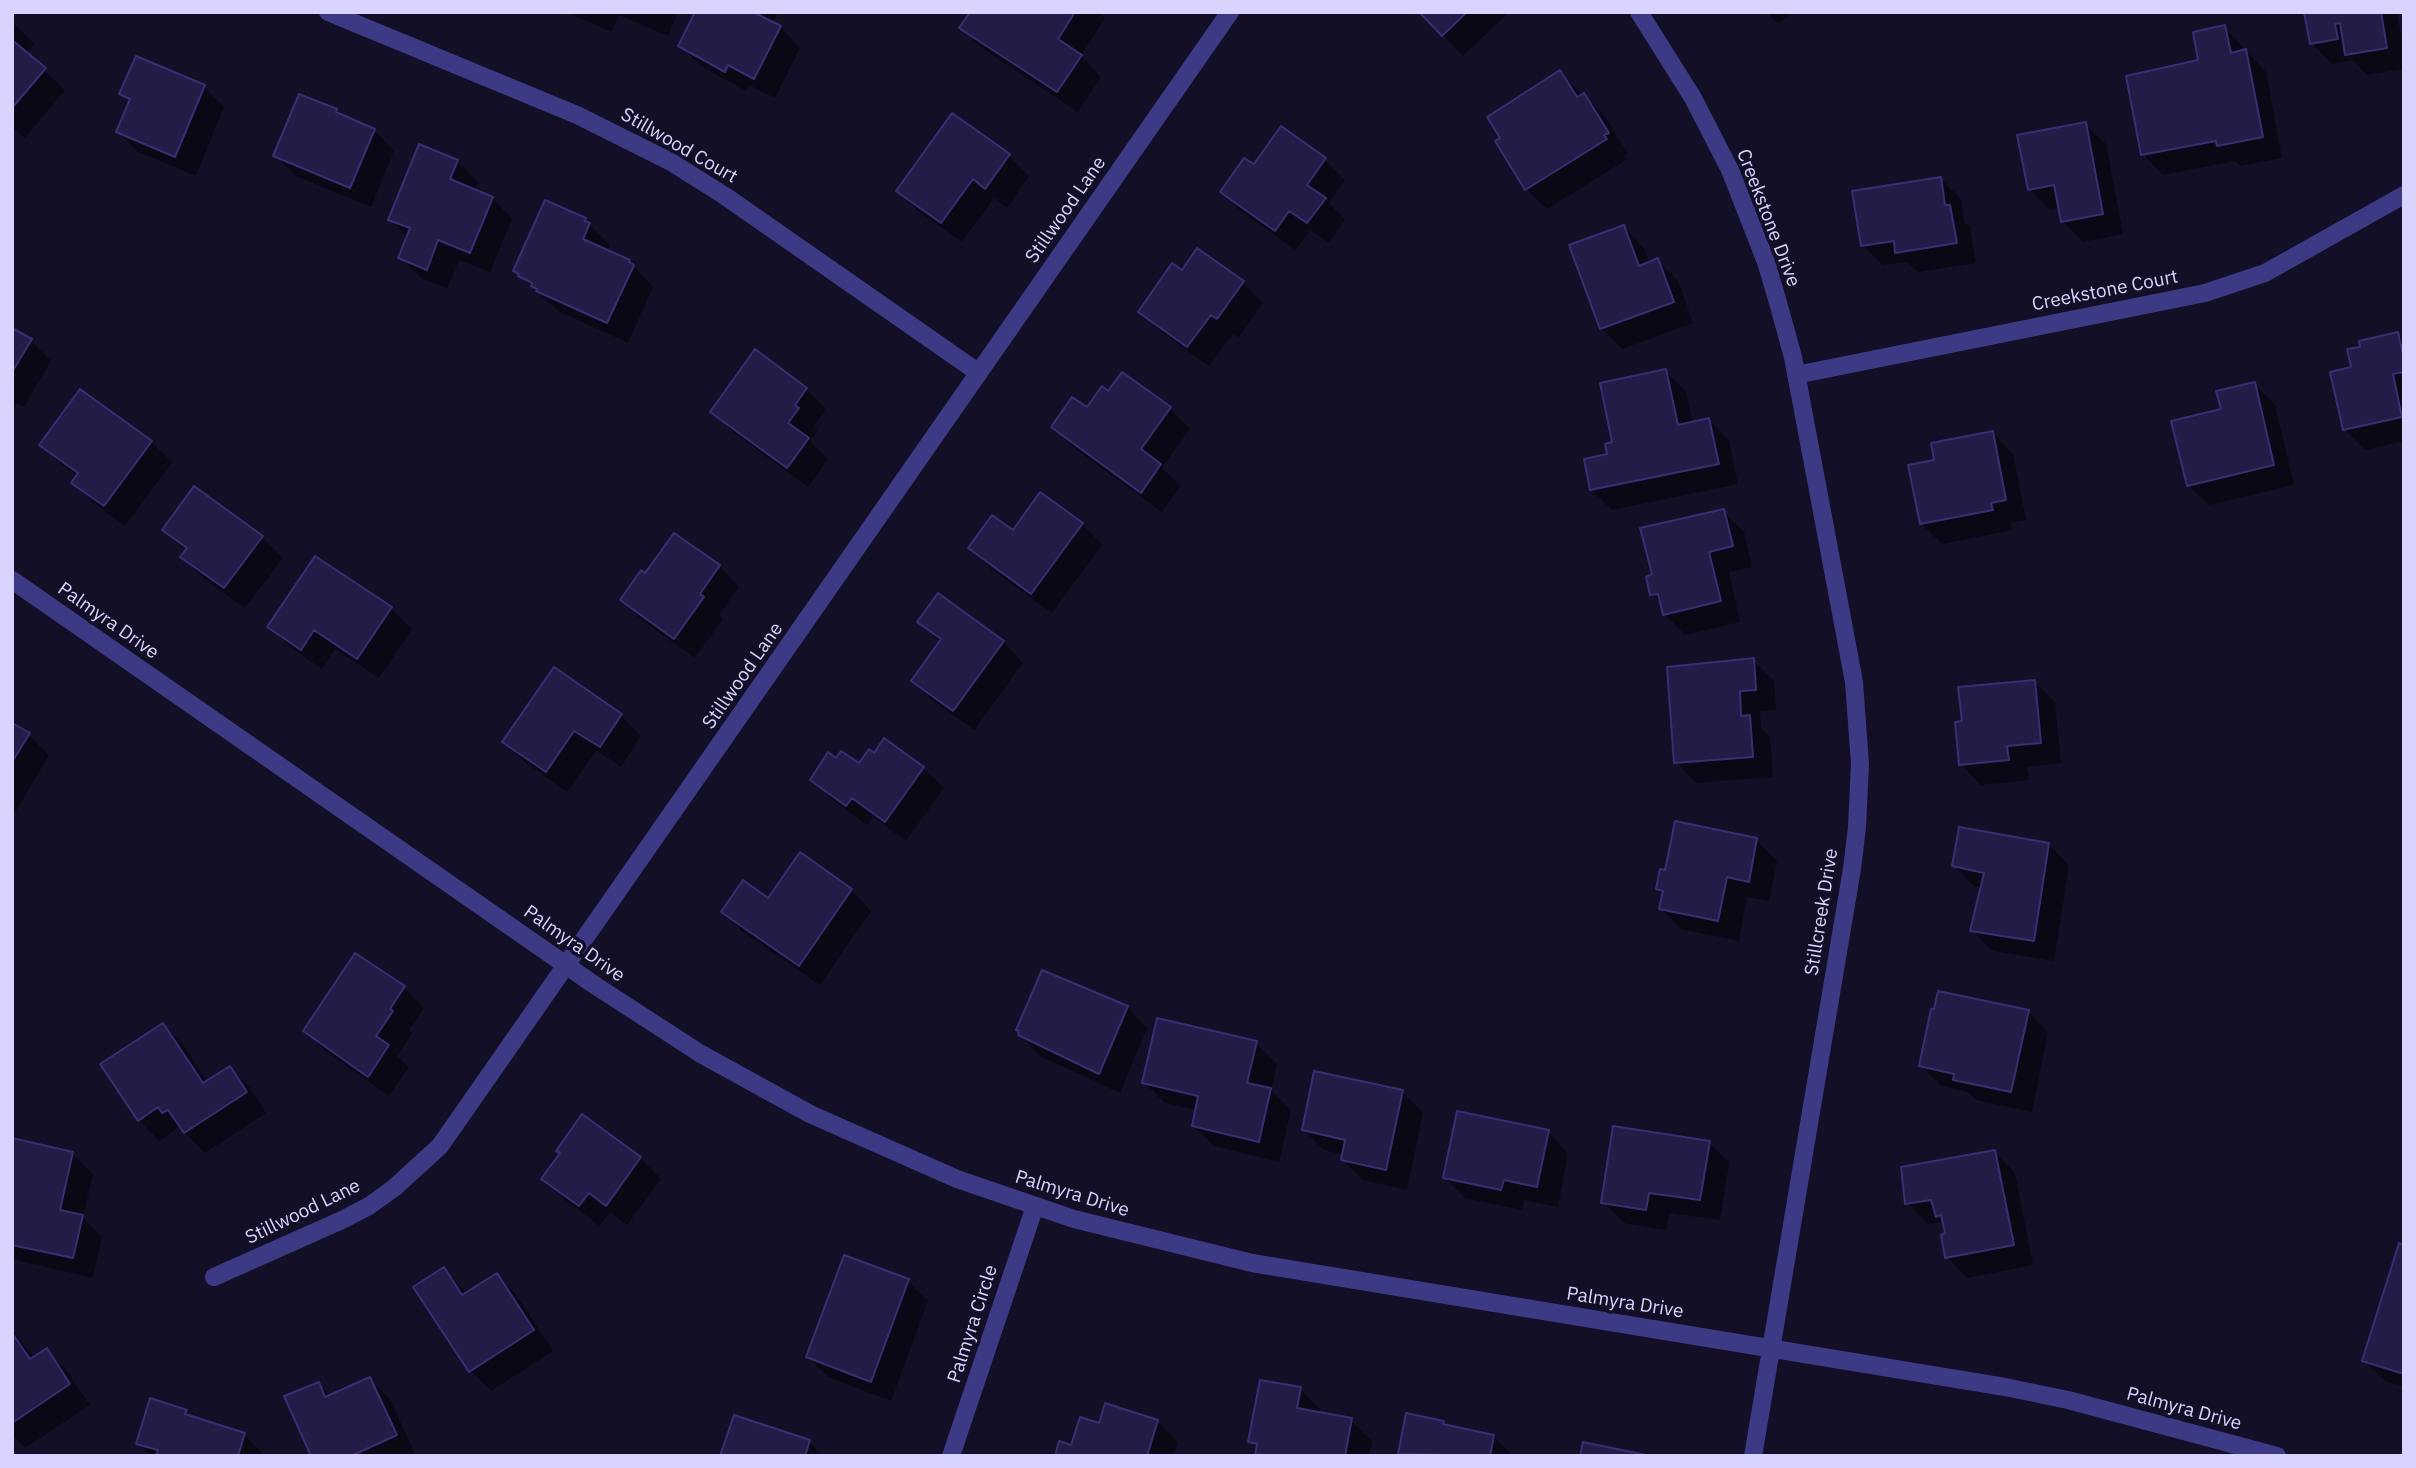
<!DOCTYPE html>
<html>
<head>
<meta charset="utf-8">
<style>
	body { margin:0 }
	#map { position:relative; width:2416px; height:1468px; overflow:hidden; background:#130f26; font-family:"IBM Plex Sans",sans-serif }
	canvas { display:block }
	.frame { position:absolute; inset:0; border:14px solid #d9d4ff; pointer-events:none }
</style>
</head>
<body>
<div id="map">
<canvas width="2416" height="1468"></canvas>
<div class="frame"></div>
</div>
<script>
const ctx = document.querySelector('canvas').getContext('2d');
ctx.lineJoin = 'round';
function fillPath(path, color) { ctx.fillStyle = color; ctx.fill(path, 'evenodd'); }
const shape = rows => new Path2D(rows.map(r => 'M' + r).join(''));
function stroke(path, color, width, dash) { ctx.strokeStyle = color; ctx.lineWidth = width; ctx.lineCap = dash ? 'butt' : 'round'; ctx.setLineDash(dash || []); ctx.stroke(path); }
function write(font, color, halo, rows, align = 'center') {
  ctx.font = font + ' "IBM Plex Sans",sans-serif'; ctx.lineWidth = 7; ctx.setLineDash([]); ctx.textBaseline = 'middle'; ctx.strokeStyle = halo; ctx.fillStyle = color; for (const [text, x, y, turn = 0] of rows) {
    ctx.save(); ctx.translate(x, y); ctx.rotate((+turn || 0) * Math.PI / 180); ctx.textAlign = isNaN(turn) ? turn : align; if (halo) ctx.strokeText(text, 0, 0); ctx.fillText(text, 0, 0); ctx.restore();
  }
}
fillPath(shape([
	[566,12,678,12,668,36,619,15,612,32],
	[697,12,777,14,772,23,780,27,800,48,775,98,749,85,746,91,701,66,680,45],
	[1000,12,1100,12,1105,18,1081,56,1101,77,1078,112,982,48,961,27],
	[1421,12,1509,12,1463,56],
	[1767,12,1795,12,1778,24],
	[2306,12,2397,12,2404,52,2404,69,2367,75,2353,60,2332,64,2312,43],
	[12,22,34,44,26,54,65,90,25,138,12,127],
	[2224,27,2266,72,2282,158,2240,166,2235,161,2163,175,2143,154],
	[1560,73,1604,115,1628,154,1623,156,1626,160,1547,209,1526,189,1502,138],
	[204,87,224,107,196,176,138,152,118,131,130,103,121,94],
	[336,111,342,117,374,130,394,151,371,207,296,176,275,155],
	[2085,124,2106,144,2123,234,2083,242,2062,221,2060,208,2050,210,2029,189],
	[1009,156,1029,176,1007,208,994,198,962,242,919,212,899,191],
	[1325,160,1345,180,1329,203,1345,220,1329,243,1310,230,1296,250,1243,213,1222,192,1254,167],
	[457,161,478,182,474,191,492,198,512,219,490,272,459,260,447,289,421,278,400,258,408,237,390,219],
	[1940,178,1961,199,1964,221,1970,227,1976,263,1918,272,1907,262,1883,265,1863,245],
	[585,220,610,245,607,252,629,261,653,287,628,343,558,311,515,271],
	[1624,227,1644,248,1650,263,1657,260,1678,281,1693,323,1622,349,1601,328,1571,246],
	[1182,272,1243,283,1263,303,1238,338,1233,334,1209,366,1161,332,1140,312],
	[12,330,30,340,51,361,24,407,17,403,12,412],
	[2397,334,2404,341,2404,441,2365,450,2344,429,2353,368,2362,348],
	[1665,371,1686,392,1693,423,1709,420,1729,441,1738,484,1612,510,1591,489,1614,444],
	[2254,384,2275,405,2294,485,2209,505,2188,485,2223,411],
	[806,389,826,409,814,426,818,430,810,441,828,459,808,487,733,432,712,411],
	[1109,393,1170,409,1190,429,1162,468,1180,486,1162,512,1074,448,1053,427,1087,409],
	[1993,433,2013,454,2026,520,2011,523,2012,530,1942,544,1921,523,1936,461],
	[151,442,172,462,125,526,94,503,73,482,78,476,62,465,41,445],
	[194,488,262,537,283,558,245,608,203,578,183,557,187,552,164,530],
	[1723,511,1744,532,1752,567,1729,572,1740,622,1685,635,1665,614,1662,605,1652,594],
	[1082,524,1102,545,1052,613,991,569,971,548,1013,532],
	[316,558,391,609,412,629,379,678,335,649,322,669,290,647,270,627],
	[719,566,739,587,719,615,723,619,695,658,643,621,622,600,645,575],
	[920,622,1003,642,1023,663,974,730,933,701,913,681,940,642],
	[1753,660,1774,681,1776,710,1760,711,1761,728,1770,737,1773,777,1696,783,1676,762],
	[2034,682,2055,702,2061,763,2027,767,2029,780,1981,785,1961,764,1964,722],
	[621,715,641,736,621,767,596,750,567,792,525,762,504,742],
	[12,725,28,735,49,755,13,816],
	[874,755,923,768,944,788,906,841,873,817,867,825,833,800,812,780,836,760,859,766],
	[1756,840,1777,861,1769,901,1747,897,1739,941,1681,929,1661,908,1664,895,1657,889,1667,872],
	[2049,845,2069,865,2054,961,1993,951,1972,931,1982,888,1974,886,1954,866],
	[851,890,871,911,820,985,744,933,723,912,769,900],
	[403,987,424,1008,409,1030,412,1033,397,1056,409,1067,389,1096,325,1051,305,1030],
	[1127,1007,1147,1028,1120,1093,1040,1056,1020,1035],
	[2028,1012,2048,1032,2032,1112,1976,1100,1968,1092,1941,1086,1921,1066],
	[163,1025,184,1046,207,1082,230,1068,250,1088,266,1113,205,1153,179,1127,159,1141,139,1120],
	[1256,1043,1277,1064,1271,1090,1291,1110,1279,1162,1214,1146,1193,1126,1197,1110,1165,1103,1144,1082],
	[1402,1092,1423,1113,1407,1190,1363,1180,1343,1160,1344,1155,1324,1150,1304,1130],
	[583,1117,640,1158,661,1179,627,1225,610,1212,600,1226,564,1199,544,1179,562,1154],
	[1548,1132,1568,1153,1558,1207,1524,1200,1522,1210,1465,1198,1445,1178],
	[12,1140,72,1154,93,1174,83,1218,102,1237,93,1278,12,1259],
	[1709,1143,1729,1163,1720,1220,1669,1213,1666,1230,1624,1223,1603,1202],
	[1995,1152,2015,1173,2033,1265,1967,1278,1947,1257,1947,1234,1943,1222,1928,1224,1907,1203],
	[2404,1246,2404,1387,2385,1381,2364,1361],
	[444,1269,467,1294,497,1275,517,1296,553,1351,491,1391,471,1371],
	[908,1281,928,1301,891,1401,828,1377,808,1357],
	[12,1330,34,1358,46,1350,67,1371,90,1405,25,1448,12,1435],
	[369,1379,390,1399,416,1456,313,1456,318,1384,331,1396],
	[1300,1389,1321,1410,1320,1414,1351,1420,1372,1441,1369,1456,1257,1456,1258,1450,1250,1441],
	[186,1411,193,1419,244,1435,265,1455,151,1456,138,1443],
	[1157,1421,1178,1442,1174,1456,1057,1456,1072,1447,1100,1425],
	[1443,1423,1447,1427,1493,1436,1513,1456,1402,1456,1400,1453],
	[809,1442,823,1456,722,1456]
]), '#0007');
const building = shape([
	[695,12,753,12,781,26,754,79,728,65,725,72,678,46,695,12],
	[970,12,1075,12,1058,39,1082,55,1057,92,959,28,970,12],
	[1419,12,1467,12,1442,36,1419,12],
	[2304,12,2381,12,2387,48,2345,55,2340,23,2335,24,2338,39,2310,44,2304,12],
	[2225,25,2231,53,2246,49,2263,137,2217,146,2216,141,2141,155,2126,76,2198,60,2193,32,2225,25],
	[12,40,46,68,12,108,12,40],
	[136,56,205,85,175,157,116,132,130,99,119,94,136,56],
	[1560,70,1577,97,1584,93,1609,133,1604,135,1607,139,1525,190,1495,141,1500,138,1487,117,1560,70],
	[299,94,337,109,336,112,375,129,350,188,273,156,299,94],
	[952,113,1010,154,985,189,973,179,941,223,896,191,952,113],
	[2086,122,2103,214,2061,222,2054,185,2028,190,2017,135,2086,122],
	[1281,126,1326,158,1307,185,1326,198,1307,223,1289,211,1275,231,1220,192,1244,158,1254,164,1281,126],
	[419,144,458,160,450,179,493,197,470,253,438,240,427,270,398,258,410,228,388,220,419,144],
	[1941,177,1945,205,1950,205,1957,243,1895,253,1894,241,1861,246,1852,191,1941,177],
	[545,200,586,218,585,221,590,223,583,239,630,260,629,262,634,265,607,323,536,291,537,289,531,286,532,283,518,276,519,274,513,271,545,200],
	[1624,225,1639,266,1658,258,1674,302,1600,329,1569,245,1624,225],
	[1197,248,1244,281,1217,319,1211,315,1187,347,1138,312,1172,263,1182,270,1197,248],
	[12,328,32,339,12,372,12,328],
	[2398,332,2404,359,2404,372,2393,374,2402,417,2343,430,2330,372,2351,367,2347,349,2360,347,2359,341,2398,332],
	[755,349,807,388,795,405,799,408,788,423,809,438,787,468,710,412,755,349],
	[1666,369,1678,425,1709,418,1719,464,1590,490,1584,459,1607,454,1605,444,1612,442,1600,383,1666,369],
	[1122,372,1171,407,1141,449,1161,464,1141,493,1051,427,1072,397,1087,407,1102,386,1108,391,1122,372],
	[2255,382,2274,465,2187,486,2171,421,2221,409,2216,391,2255,382],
	[80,389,152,441,104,506,71,483,78,473,39,445,80,389],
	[1993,431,2006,500,1991,503,1993,510,1920,524,1908,465,1934,460,1931,443,1993,431],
	[194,486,263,536,224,588,180,557,187,548,162,530,194,486],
	[1040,492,1083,523,1031,594,968,548,992,515,1013,530,1040,492],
	[1724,509,1733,546,1709,552,1721,601,1663,615,1658,594,1650,595,1646,577,1652,574,1640,528,1724,509],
	[674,533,720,565,700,594,704,597,674,639,620,600,641,570,645,573,674,533],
	[315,556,392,607,357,659,314,630,301,650,267,627,315,556],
	[938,593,1004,641,953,711,911,681,941,639,917,622,938,593],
	[1754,658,1756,690,1740,691,1741,716,1750,715,1753,757,1674,763,1667,667,1754,658],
	[554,667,622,714,600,747,574,731,546,772,502,742,554,667],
	[2035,680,2041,743,2007,746,2009,760,1959,765,1955,722,1962,721,1958,687,2035,680],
	[12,723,30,733,12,762,12,723],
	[884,738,924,767,885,822,852,798,846,806,810,780,828,752,836,758,841,751,859,763,869,749,874,753,884,738],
	[1675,821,1757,838,1749,882,1727,877,1718,921,1659,909,1663,891,1656,889,1660,869,1665,870,1675,821],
	[1959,827,2049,843,2034,941,1970,931,1984,873,1952,866,1959,827],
	[800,852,852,889,799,966,721,912,743,880,768,898,800,852],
	[355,953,405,986,390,1009,393,1011,376,1036,389,1045,368,1077,303,1031,355,953],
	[1042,970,1128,1006,1099,1074,1018,1035,1019,1031,1016,1030,1042,970],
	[1938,991,2029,1010,2011,1092,1953,1080,1954,1074,1919,1066,1931,1009,1934,1009,1938,991],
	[1157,1018,1257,1041,1247,1083,1271,1088,1259,1142,1192,1126,1198,1096,1142,1083,1157,1018],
	[163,1023,203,1083,230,1066,247,1092,184,1133,168,1110,162,1113,158,1107,138,1121,100,1064,163,1023],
	[1314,1071,1403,1090,1386,1170,1341,1160,1345,1140,1302,1130,1314,1071],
	[1457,1111,1549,1130,1537,1187,1504,1180,1501,1190,1443,1178,1457,1111],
	[582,1114,641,1157,606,1206,589,1193,579,1206,541,1179,560,1153,556,1151,582,1114],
	[1613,1126,1710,1141,1700,1200,1649,1193,1646,1210,1601,1203,1613,1126],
	[12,1138,73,1152,60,1210,83,1215,73,1258,12,1245,12,1138],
	[1995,1150,2014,1245,1945,1258,1941,1235,1945,1233,1941,1215,1936,1217,1931,1200,1905,1204,1901,1167,1995,1150],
	[2399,1243,2404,1245,2404,1374,2362,1361,2399,1243],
	[844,1255,909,1279,871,1382,806,1357,844,1255],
	[444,1267,462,1295,497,1273,534,1330,469,1372,413,1287,444,1267],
	[12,1333,30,1359,47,1348,70,1384,12,1423,12,1333],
	[370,1377,397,1435,351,1456,311,1456,284,1396,319,1382,325,1397,370,1377],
	[1260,1380,1301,1387,1297,1408,1352,1418,1345,1456,1255,1456,1257,1444,1248,1442,1260,1380],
	[150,1398,187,1410,185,1414,245,1433,238,1456,156,1456,158,1450,136,1444,150,1398],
	[1105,1403,1158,1420,1147,1456,1055,1456,1059,1441,1071,1445,1080,1417,1099,1423,1105,1403],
	[1406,1413,1444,1421,1443,1424,1494,1435,1490,1456,1398,1454,1406,1413],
	[734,1415,810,1440,805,1456,720,1456,734,1415],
	[1583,1442,1646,1455,1645,1456,1580,1456,1583,1442]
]);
fillPath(building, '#241b47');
stroke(building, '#3b2d73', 2);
stroke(shape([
	[328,12,577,115,671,162,725,196,979,373],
	[1639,12,1693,98,1730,170,1766,262,1777,299,1793,357,1854,682,1860,764,1857,827,1852,869,1753,1456],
	[1796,375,2205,293,2265,273,2404,195],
	[12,580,596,986,701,1054,810,1114,957,1179,1074,1219,1252,1263,2005,1387,2068,1400,2277,1456],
	[214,1277,342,1220,369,1206,394,1188,440,1146,1230,12],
	[951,1456,1035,1206]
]), '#3d3a85', 18);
write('19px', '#d9d4ff', '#130f26', [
	["Stillwood Court",679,146,30],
	["Stillwood Lane",1066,210,-55],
	["Creekstone Drive",1768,218,69],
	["Creekstone Court",2105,291,-11],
	["Palmyra Drive",108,621,35],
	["Stillwood Lane",743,676,-55],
	["Stillcreek Drive",1822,912,-81],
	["Palmyra Drive",574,944,35],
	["Palmyra Drive",1072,1194,17],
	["Stillwood Lane",303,1212,-26],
	["Palmyra Drive",1625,1303,9],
	["Palmyra Circle",973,1324,-72],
	["Palmyra Drive",2184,1409,15]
]);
</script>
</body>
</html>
